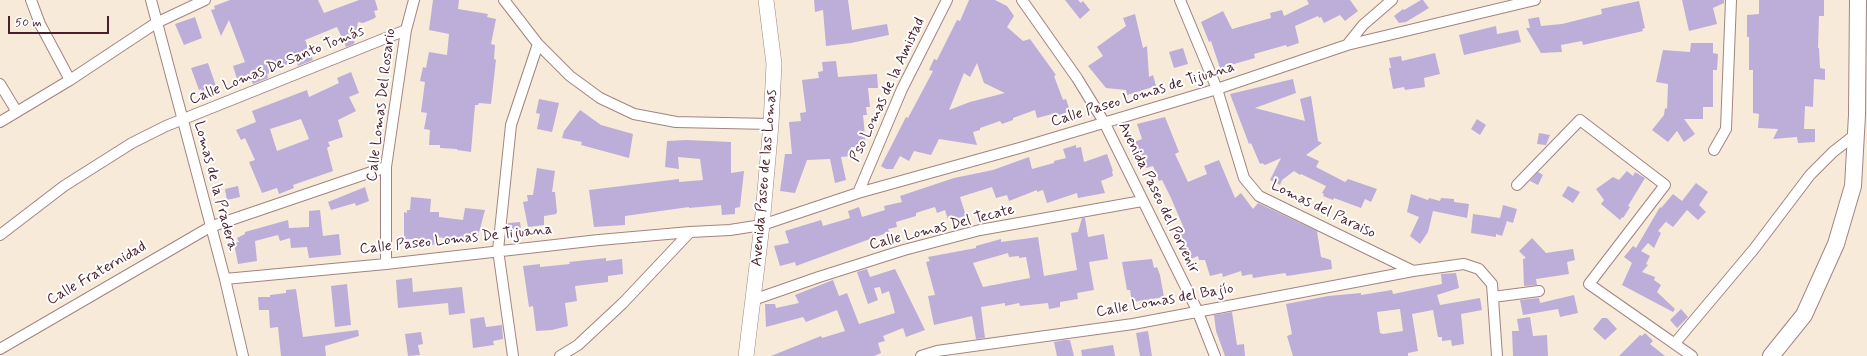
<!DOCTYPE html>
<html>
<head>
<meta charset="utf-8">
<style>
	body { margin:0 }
	#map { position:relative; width:1867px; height:356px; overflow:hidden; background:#f8ead8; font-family:Mynerve,sans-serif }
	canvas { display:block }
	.scale { position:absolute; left:8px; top:16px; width:101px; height:18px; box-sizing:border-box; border:2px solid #4a1f2b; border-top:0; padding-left:5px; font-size:12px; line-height:14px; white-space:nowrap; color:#4a1f2b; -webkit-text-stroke:3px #fff; paint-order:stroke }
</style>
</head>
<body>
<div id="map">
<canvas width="1867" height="356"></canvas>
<div class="scale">50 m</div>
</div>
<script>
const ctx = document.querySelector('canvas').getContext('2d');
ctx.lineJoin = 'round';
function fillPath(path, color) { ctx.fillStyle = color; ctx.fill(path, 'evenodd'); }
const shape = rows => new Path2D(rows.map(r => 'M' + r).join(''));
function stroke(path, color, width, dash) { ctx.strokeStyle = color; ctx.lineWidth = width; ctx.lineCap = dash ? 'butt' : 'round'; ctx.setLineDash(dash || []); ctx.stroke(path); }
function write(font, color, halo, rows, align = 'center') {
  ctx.font = font + ' Mynerve,sans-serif'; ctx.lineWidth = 4; ctx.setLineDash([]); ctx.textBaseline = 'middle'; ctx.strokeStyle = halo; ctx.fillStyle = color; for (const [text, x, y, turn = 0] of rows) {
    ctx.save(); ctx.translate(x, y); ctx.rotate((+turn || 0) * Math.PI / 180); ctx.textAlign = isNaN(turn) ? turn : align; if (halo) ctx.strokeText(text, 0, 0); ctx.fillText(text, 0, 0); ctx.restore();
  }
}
fillPath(shape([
	[230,0,318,0,324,13,359,0,375,0,378,10,374,11,376,17,373,19,363,23,358,22,354,44,346,47,337,27,305,40,313,60,298,66,296,60,267,74,268,78,253,84,249,74,237,79,233,66,245,62,229,20,221,36,211,10,215,9,214,6],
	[433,0,459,0,458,9,488,14,487,17,496,19,491,44,495,45,494,59,496,60,491,104,479,103,478,105,475,105,471,152,457,150,457,149,440,148,440,145,429,145,430,130,424,129,427,113,421,112,425,82,420,81,423,67,426,68,429,52,447,55,449,34,429,30],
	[814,0,848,0,852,30,887,24,889,35,851,43,826,46,823,10,815,12],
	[969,0,995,0,1007,6,1014,16,1007,27,1023,41,1030,39,1056,75,1054,76,1063,100,1066,99,1070,111,1057,116,1056,113,1037,118,1035,110,1013,118,1013,120,1002,124,1000,121,980,128,980,130,973,132,977,145,939,139,931,155,914,151,909,161,900,156,893,169,886,169,881,166,906,117,908,118,933,71,929,70,934,59,937,60,957,20,960,21],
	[977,63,984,83,1005,93,970,102,949,110,964,73,970,77],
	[1065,0,1078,0,1081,3,1083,1,1090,10,1080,19],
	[1307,0,1350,0,1358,11,1345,21,1340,15,1324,23,1321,17,1319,18,1318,16,1295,26,1299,43,1287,47,1286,45,1254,54,1255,58,1220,68,1211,41,1209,42,1201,22,1223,11,1232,29,1271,18,1270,13,1282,10,1284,16,1309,4],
	[1421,0,1423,0,1429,8,1406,22,1399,23,1394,16,1403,9,1404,10],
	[1682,0,1724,0,1724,3,1713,8,1717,24,1689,31],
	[1759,0,1824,0,1824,16,1819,16,1818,48,1819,48,1820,68,1825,69,1825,80,1814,79,1813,107,1805,106,1804,129,1815,129,1815,142,1798,143,1797,137,1773,139,1778,129,1758,128,1759,114,1753,113,1753,70,1749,70,1749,37,1747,37,1747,15,1759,14],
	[1639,1,1645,28,1642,29,1643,31,1583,45,1582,41,1561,45,1562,52,1541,53,1526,28,1530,28,1528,19,1539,17,1541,26,1562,24,1602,14,1601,9],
	[1135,14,1143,48,1147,46,1149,77,1153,75,1156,86,1127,95,1126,90,1106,88,1088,66,1103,56,1097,47,1126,26,1123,18],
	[195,17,202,38,184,45,175,24],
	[1496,26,1497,34,1518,30,1521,42,1464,55,1459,35],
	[1691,43,1713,43,1713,53,1718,54,1717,70,1713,70,1713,107,1703,107,1703,119,1684,119,1695,134,1684,142,1677,131,1668,142,1652,130,1664,115,1665,108,1667,109,1668,84,1656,82,1663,50,1690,52],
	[1183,48,1188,64,1174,68,1169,52],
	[1435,53,1440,74,1424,78,1425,87,1405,90,1404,87,1393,89,1389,68,1391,68,1389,58,1401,56,1402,61],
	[836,61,838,77,877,74,878,88,868,88,870,107,866,107,867,115,863,115,866,147,851,147,852,156,841,157,846,180,835,183,830,159,807,160,795,193,780,191,785,154,792,154,789,122,801,121,800,113,806,112,802,80,819,78,818,72,823,71,822,62],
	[208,63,218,92,204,97,201,89,199,90,191,68],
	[351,72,359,93,349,97,356,111,338,120,343,137,328,142,330,146,327,148,333,171,293,185,294,188,279,194,277,188,262,193,249,162,255,160,245,138,241,140,236,130,256,122,252,111,307,90,309,97,339,83,337,78],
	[301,119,309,139,277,151,270,129],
	[1293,79,1296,93,1255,108,1305,121,1300,99,1311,96,1318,141,1322,143,1306,155,1319,161,1316,167,1345,182,1348,179,1377,189,1371,202,1365,199,1361,208,1334,198,1333,200,1323,196,1324,194,1322,193,1326,186,1301,174,1300,175,1294,171,1282,180,1280,185,1270,180,1281,158,1265,165,1262,163,1260,164,1251,143,1249,144,1230,94],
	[539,99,559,103,552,132,537,129,540,114,536,113],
	[580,110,601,125,633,134,629,158,581,145,582,142,562,138,564,131],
	[1165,117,1179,152,1175,154,1188,182,1207,174,1204,166,1219,160,1235,198,1241,193,1253,209,1258,203,1317,231,1321,257,1331,260,1332,269,1287,276,1285,273,1253,278,1252,274,1242,276,1241,271,1223,277,1222,273,1210,276,1205,260,1199,260,1198,256,1188,260,1175,228,1183,226,1171,198,1162,180,1159,181,1153,166,1146,168,1134,142,1142,139,1137,124],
	[1477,119,1486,125,1480,135,1471,129],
	[1539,133,1550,135,1546,145,1537,144],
	[687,140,731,142,731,173,744,171,740,207,735,208,735,214,722,215,721,205,689,208,689,207,625,216,625,225,594,227,589,190,679,179,679,182,703,180,700,159,678,157,679,169,665,167,667,141],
	[1076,145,1076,148,1081,147,1084,162,1107,154,1113,171,1112,171,1113,176,1101,181,1105,193,1078,198,1077,193,1047,203,1043,190,1037,192,1037,190,1009,201,1007,195,996,198,992,187,960,197,966,216,948,220,945,210,937,213,935,207,925,210,916,213,916,216,896,222,897,227,888,229,889,232,796,266,795,262,780,266,774,246,789,243,785,231,821,220,823,226,850,218,848,211,859,207,862,217,885,210,884,206,902,202,900,196,954,178,993,170,1029,157,1032,169,1054,163,1054,161,1066,158,1063,149],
	[537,168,555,171,552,192,555,192,557,212,556,214,544,216,544,225,528,227,523,202,528,201,527,195,533,195],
	[1627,171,1633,176,1635,172,1645,178,1628,206,1630,207,1623,218,1622,217,1620,220,1601,204,1604,200,1596,189,1613,177,1619,180],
	[1538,172,1543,175,1538,185,1530,181],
	[1696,183,1708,192,1699,205,1706,212,1698,220,1687,210,1673,227,1666,222,1669,218,1658,231,1661,233,1654,248,1648,243,1641,251,1650,256,1646,264,1648,265,1642,272,1655,277,1654,280,1661,285,1657,292,1675,309,1673,312,1622,285,1632,263,1624,257,1633,246,1636,248,1660,207,1661,208,1673,194,1682,201],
	[238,186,240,197,227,200,225,189],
	[1568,186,1580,192,1573,203,1562,196],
	[365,187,369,201,356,206,355,203,331,210,328,202],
	[1411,194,1428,200,1429,198,1440,201,1441,198,1454,199,1454,202,1469,204,1467,218,1433,211,1428,232,1420,244,1410,236,1419,217,1407,212],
	[411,197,431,199,430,212,439,212,439,217,463,220,465,208,485,210,477,240,467,241,437,237,437,244,419,247,419,239,404,239,404,212,407,213,407,210,410,210],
	[1503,205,1517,209,1513,223,1507,221,1502,236,1496,234,1496,237,1471,233,1473,214,1500,218],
	[320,210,323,236,339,234,341,255,309,258,307,247,291,248,290,238,280,241,278,235,255,241,257,261,238,264,234,243,239,242,237,238,245,234,245,232,288,220,289,228,309,227,309,211],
	[1082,218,1085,218,1088,237,1104,234,1108,259,1089,262,1094,290,1077,293,1078,299,1060,302,1060,307,1049,309,1048,303,1020,306,1019,303,1005,306,1005,303,981,307,985,338,976,339,972,316,934,325,928,296,935,295,926,262,930,261,928,257,976,248,976,246,1001,239,1001,242,1038,237,1044,276,1077,270,1071,233,1078,232],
	[1008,253,1009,257,1019,256,1019,258,1026,257,1030,278,983,287,973,263],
	[520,222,522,236,506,238,508,223],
	[1532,238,1546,253,1573,249,1575,260,1567,262,1569,274,1536,279,1537,285,1524,286,1523,259,1526,258,1519,251],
	[606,258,606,261,622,259,623,274,608,276,608,282,575,286,577,301,565,303,568,326,552,330,536,331,533,306,529,307,523,266,540,264,540,267,570,264,569,262],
	[1152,259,1154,268,1157,267,1160,275,1164,297,1132,302,1130,290,1127,290,1122,262],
	[867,269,870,277,895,269,925,330,906,337,903,328,883,336,885,341,878,343,881,353,874,356,771,356,821,336,822,338,845,331,837,310,806,322,803,317,766,327,765,304,775,304,776,308,799,303,795,295,833,280,839,296,847,293,859,324,895,313,889,291,882,294,880,287,874,288,878,300,868,304,857,272],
	[1456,273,1459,288,1437,295,1440,305,1480,298,1482,310,1461,314,1464,344,1452,346,1451,340,1442,341,1442,337,1438,337,1433,310,1412,314,1418,351,1408,353,1408,356,1293,356,1287,336,1292,334,1286,304,1328,296,1361,293,1361,295,1392,290,1393,294,1442,284,1441,274],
	[1400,309,1403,331,1383,334,1380,333,1377,312],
	[412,278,413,292,462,287,465,313,449,315,448,303,398,308,396,280],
	[347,284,351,325,335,327,331,286],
	[296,289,303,337,358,330,359,336,325,346,326,356,281,356,278,327,270,328,269,310,259,310,258,297,270,297,270,295,286,293,286,290],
	[1574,295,1578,313,1560,317,1558,309,1523,315,1520,300,1539,298,1540,303],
	[1681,309,1688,317,1677,328,1670,320],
	[1232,312,1237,345,1244,344,1245,356,1225,356,1216,331,1214,315],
	[484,317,486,327,502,325,503,339,493,341,494,345,473,348,470,319],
	[1530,317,1533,336,1547,335,1548,356,1513,356,1512,331,1519,331,1517,319],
	[1602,318,1607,318,1617,329,1605,340,1593,329],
	[1148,331,1152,356,1140,356,1136,333],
	[421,332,423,344,418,345,420,355,408,356,405,334],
	[1645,333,1653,341,1650,344,1665,356,1619,356,1640,335,1642,336],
	[1064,340,1070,340,1074,356,1057,356,1054,342],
	[1113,345,1115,356,1082,356,1081,350]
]), '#bdadd9');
const street = shape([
	[31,0,40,24,70,80],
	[151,0,225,279,243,356],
	[504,0,538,44,570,76,600,98,634,114,676,122,771,124],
	[1022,0,1077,78,1104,122,1197,310,1215,356],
	[1180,0,1217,89,1244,178,1259,196,1413,271],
	[1347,45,1363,25,1392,0],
	[0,84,17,112],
	[0,122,70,80,156,23,205,0],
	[1714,150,1726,129,1731,0],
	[1517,185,1580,120,1665,185,1589,284,1692,356],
	[858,193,902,89,947,0],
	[0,235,64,186,132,143,166,126,406,30],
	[386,264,386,167,406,30,414,0],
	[225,279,386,264,599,240,690,232,730,230,762,225,858,193,1023,147,1217,89,1347,45,1535,0],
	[1493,297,1539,291],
	[753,300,819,277,904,250,980,230,1142,201],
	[1675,343,1754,249,1810,175,1833,152,1856,134],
	[0,349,210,227,386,167],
	[513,356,498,250,511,125,538,44],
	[560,356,578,345,623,303,690,232],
	[921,356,937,351,1133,324,1413,271,1464,264,1479,269,1492,284,1497,356]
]);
const secondary = shape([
	[746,356,762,225,771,124,774,64,766,0]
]);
const primary = shape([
	[1771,356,1804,315,1836,244,1853,186,1857,115,1858,0]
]);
stroke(street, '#a18482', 12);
stroke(secondary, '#a18482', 16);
stroke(primary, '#a18482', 18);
stroke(street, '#fff', 10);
stroke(secondary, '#fff', 15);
stroke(primary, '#fff', 16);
write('15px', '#4a1f2b', '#fff', [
	["Calle Lomas De Santo Tomás",277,66,-22],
	["Pso Lomas de la Amistad",888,90,-65],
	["Calle Paseo Lomas de Tijuana",1143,95,-17],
	["Calle Lomas Del Rosario",382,105,-83],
	["Avenida Paseo de las Lomas",765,178,-85],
	["Lomas de la Pradera",215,186,75],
	["Avenida Paseo del Porvenir",1158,198,64],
	["Lomas del Paraiso",1323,210,26],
	["Calle Lomas Del Tecate",942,228,-14],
	["Calle Paseo Lomas De Tijuana",456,240,-6],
	["Calle Fraternidad",97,274,-30],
	["Calle Lomas del Bajío",1165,301,-10]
]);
</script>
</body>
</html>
